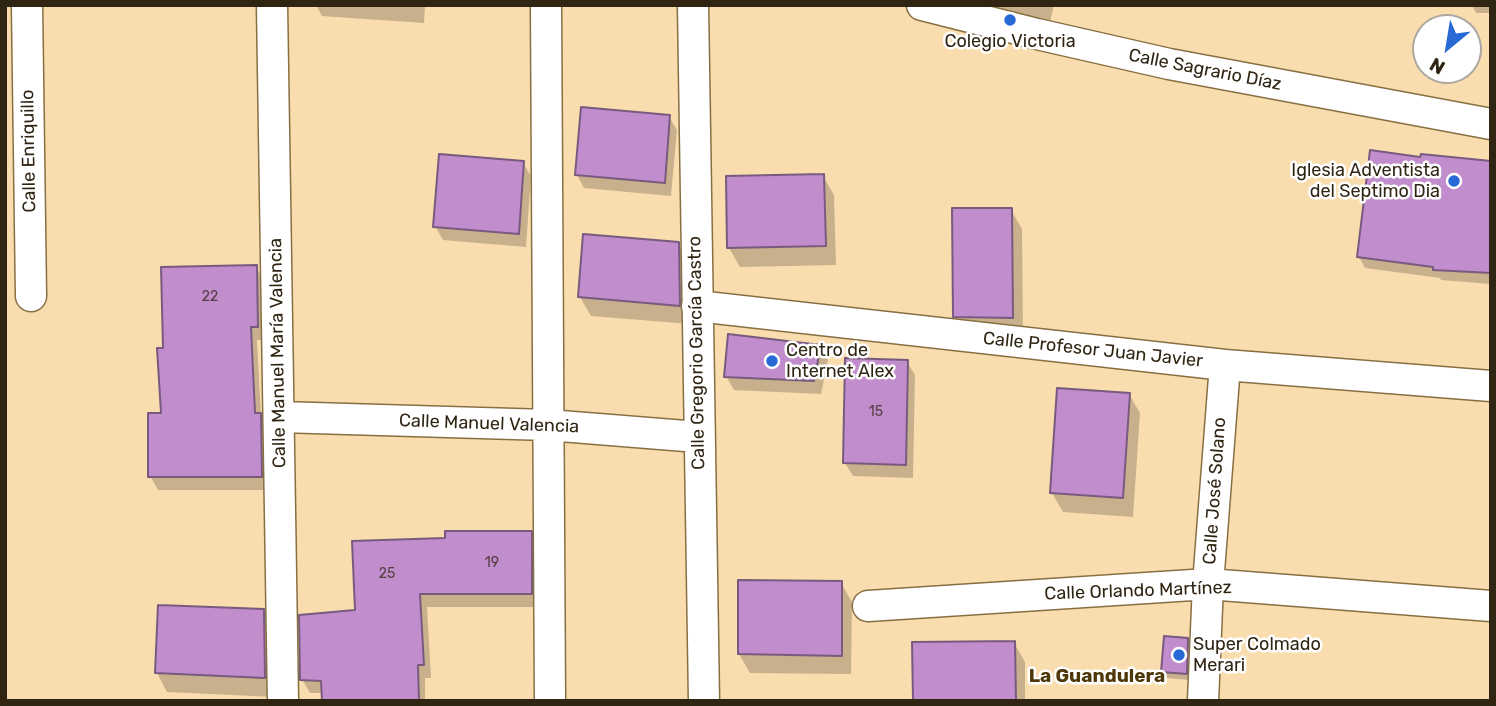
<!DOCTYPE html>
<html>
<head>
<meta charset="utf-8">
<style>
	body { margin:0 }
	#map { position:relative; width:1496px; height:706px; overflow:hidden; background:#f9ddae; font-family:Rubik,sans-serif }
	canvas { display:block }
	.frame { position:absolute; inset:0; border:7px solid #302513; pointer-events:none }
	.north { position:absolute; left:1412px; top:14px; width:70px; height:70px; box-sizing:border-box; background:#fff; border:2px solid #aca8a1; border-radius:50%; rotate:210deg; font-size:19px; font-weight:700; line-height:28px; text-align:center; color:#302513 }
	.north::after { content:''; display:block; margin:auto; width:24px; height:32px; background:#2969d6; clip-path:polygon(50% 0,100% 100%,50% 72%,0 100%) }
</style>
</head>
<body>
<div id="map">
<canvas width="1496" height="706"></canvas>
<div class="frame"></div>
<div class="north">N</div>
</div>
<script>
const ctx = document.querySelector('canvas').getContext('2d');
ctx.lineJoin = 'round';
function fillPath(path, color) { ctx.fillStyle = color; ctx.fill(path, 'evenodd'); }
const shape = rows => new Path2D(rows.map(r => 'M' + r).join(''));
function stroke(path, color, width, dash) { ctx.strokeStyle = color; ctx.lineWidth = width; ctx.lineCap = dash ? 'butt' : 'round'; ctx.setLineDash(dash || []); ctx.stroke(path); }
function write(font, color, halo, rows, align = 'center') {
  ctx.font = font + ' Rubik,sans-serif'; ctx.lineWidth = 5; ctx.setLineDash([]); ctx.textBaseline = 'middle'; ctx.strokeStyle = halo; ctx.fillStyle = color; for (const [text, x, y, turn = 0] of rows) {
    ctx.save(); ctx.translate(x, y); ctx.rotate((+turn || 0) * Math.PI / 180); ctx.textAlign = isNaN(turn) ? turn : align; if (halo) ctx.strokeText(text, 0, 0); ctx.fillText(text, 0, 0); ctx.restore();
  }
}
fillPath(shape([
	[316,5,425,5,424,23,322,16],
	[946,5,1054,5,1048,31],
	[1472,5,1491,5,1491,13,1476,13],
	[669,117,677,130,671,196,584,188,577,175],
	[523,163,531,176,526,247,443,240,435,226],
	[1491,164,1491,284,1441,280,1440,278,1365,268,1359,257],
	[823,176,834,195,836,265,740,267,729,248],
	[1011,210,1022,229,1023,336,966,335,955,317],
	[678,244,689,263,690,324,591,316,580,297],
	[256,267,264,281,265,340,257,340,261,416,268,428,269,490,158,490,150,476,162,415,165,349],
	[820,347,828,360,821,394,734,390,726,376],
	[907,362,915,375,913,478,853,476,845,463],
	[1129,394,1140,413,1133,517,1063,512,1052,493],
	[531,533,538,546,539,607,427,607,431,678,425,678,425,701,323,701,323,693,310,693,302,679,357,611,446,540],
	[841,583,852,602,851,674,750,673,739,654],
	[263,611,274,630,275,697,167,692,157,673],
	[1187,640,1191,646,1189,680,1167,678,1163,671],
	[1014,643,1025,662,1025,701,915,701]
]), '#0003');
const building = shape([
	[581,107,670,115,665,183,575,175,581,107],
	[1370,150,1420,157,1421,154,1491,161,1491,273,1433,270,1433,267,1357,257,1370,150],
	[439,154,524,161,519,234,433,227,439,154],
	[824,174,826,246,727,248,726,176,824,174],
	[952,208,1012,208,1013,318,953,317,952,208],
	[583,234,679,242,680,306,578,297,583,234],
	[257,265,258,327,251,327,255,413,261,413,262,477,148,477,148,413,161,413,157,348,163,348,161,267,257,265],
	[728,334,821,345,814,381,724,377,728,334],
	[845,358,908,360,906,465,843,463,845,358],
	[1057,388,1130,393,1123,498,1050,493,1057,388],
	[445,531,532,531,532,594,420,594,424,665,418,665,419,701,322,701,321,681,300,680,299,615,355,610,352,541,445,538,445,531],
	[738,580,842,581,842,656,738,654,738,580],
	[158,605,264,609,265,678,155,673,158,605],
	[1164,636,1188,638,1187,674,1161,672,1164,636],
	[1015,641,1016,701,913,701,912,642,1015,641]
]);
fillPath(building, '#c18dcc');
stroke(building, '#785a7f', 2);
const street = shape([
	[27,5,31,296],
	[272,5,283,701],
	[546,5,550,701],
	[693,5,704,701],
	[922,5,1037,34,1169,64,1491,124],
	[697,306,1225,365,1491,386],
	[280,417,548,425,698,437],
	[868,606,1208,584,1491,606],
	[1203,701,1208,584,1225,365]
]);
stroke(street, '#886f43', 33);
stroke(street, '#fff', 30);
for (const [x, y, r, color] of [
	[1010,20,7,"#2969d6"],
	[1454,181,7,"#2969d6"],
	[772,361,7,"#2969d6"],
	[1179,655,7,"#2969d6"]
]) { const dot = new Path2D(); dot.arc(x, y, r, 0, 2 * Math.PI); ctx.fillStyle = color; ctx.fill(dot); stroke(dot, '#fff', 2.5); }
write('14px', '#543f41', null, [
	["22",210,297],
	["15",876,412],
	["19",492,563],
	["25",387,574]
]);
write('18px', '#302513', '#fff', [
	["Colegio Victoria",1010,42,"center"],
	["Iglesia Adventista",1440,171,"right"],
	["del Septimo Dia",1440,192,"right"],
	["Centro de",786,351],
	["Internet Alex",786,372],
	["Super Colmado",1193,645],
	["Merari",1193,666]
], 'left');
write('18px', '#302513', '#fff', [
	["Calle Sagrario Díaz",1205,70,11],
	["Calle Enriquillo",29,151,-91],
	["Calle Profesor Juan Javier",1093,350,6],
	["Calle Manuel María Valencia",278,353,-91],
	["Calle Gregorio García Castro",697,353,-91],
	["Calle Manuel Valencia",489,424,2],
	["Calle José Solano",1215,491,-86],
	["Calle Orlando Martínez",1138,591,-2]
]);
write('bold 19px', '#4f3808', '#fff', [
	["La Guandulera",1097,677]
]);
</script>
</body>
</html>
